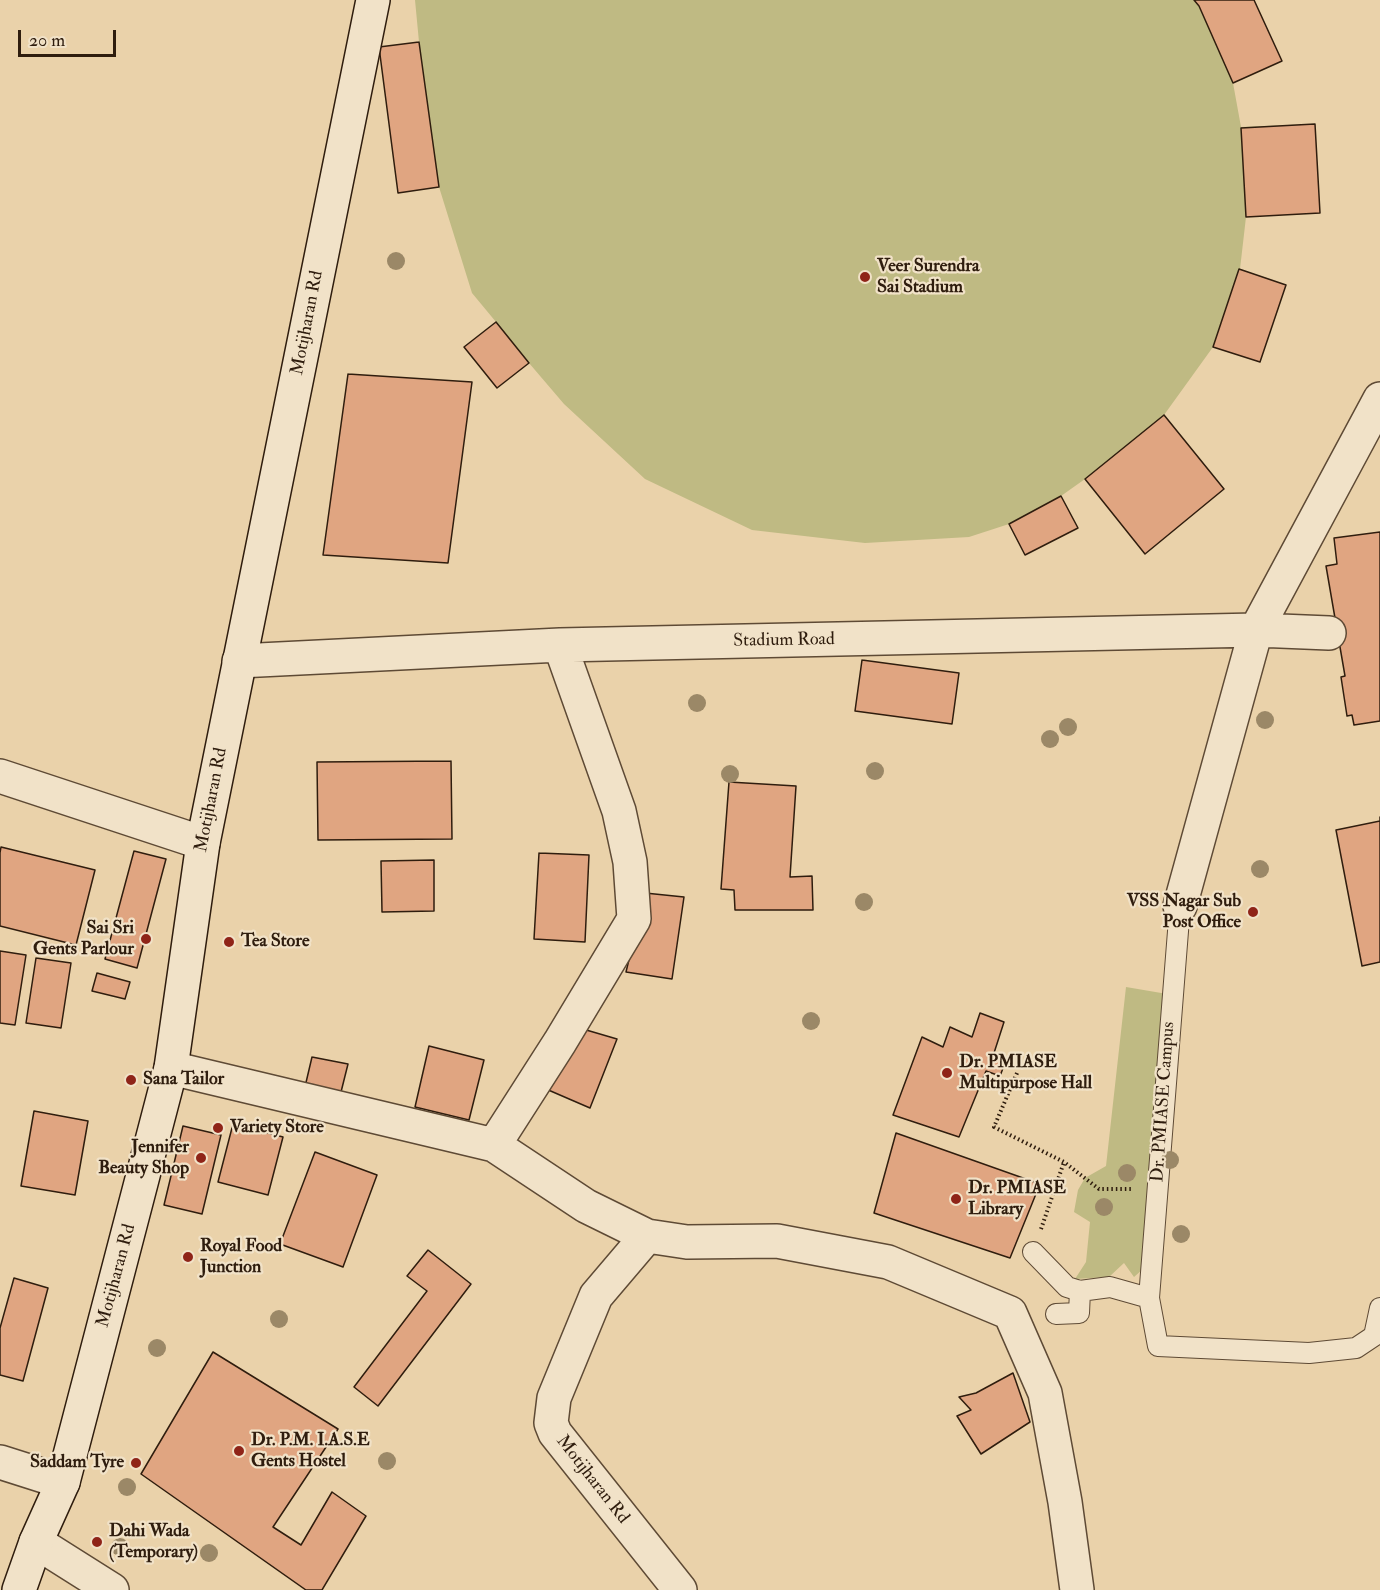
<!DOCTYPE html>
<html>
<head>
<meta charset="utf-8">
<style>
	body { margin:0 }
	#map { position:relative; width:1380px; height:1590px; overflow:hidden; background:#ead2aa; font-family:"IM FELL Double Pica",serif }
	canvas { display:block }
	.scale { position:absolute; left:18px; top:30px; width:98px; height:27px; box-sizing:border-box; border:3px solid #2f1d0e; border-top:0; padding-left:8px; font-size:18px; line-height:21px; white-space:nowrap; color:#2f1d0e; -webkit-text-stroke:4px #f1e2c8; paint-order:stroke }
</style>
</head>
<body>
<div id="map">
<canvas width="1380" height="1590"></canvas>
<div class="scale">20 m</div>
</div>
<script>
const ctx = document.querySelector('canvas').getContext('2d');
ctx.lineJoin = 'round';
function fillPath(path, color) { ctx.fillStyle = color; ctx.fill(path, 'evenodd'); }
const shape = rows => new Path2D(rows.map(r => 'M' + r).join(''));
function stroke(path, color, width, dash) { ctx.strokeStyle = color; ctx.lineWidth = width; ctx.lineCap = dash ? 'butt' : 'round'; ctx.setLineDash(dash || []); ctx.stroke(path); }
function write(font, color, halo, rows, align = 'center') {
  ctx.font = font + ' "IM FELL Double Pica",serif'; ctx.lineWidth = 4.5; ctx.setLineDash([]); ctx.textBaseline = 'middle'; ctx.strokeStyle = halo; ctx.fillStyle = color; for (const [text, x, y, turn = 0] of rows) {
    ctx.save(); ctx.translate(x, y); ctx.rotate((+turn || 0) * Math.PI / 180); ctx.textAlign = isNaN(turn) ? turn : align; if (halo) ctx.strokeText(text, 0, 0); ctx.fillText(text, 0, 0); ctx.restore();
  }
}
fillPath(shape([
	[415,0,1254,0,1282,61,1233,83,1241,127,1315,124,1320,213,1246,217,1240,269,1286,285,1260,362,1213,347,1164,415,1224,489,1145,554,1085,479,1061,496,1078,528,1025,555,1009,524,969,537,865,543,752,530,645,479,564,404,529,363,497,388,464,347,496,322,472,293,439,187,398,193,379,48,419,42],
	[1126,987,1173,995,1151,1262,1134,1277,1124,1263,1109,1277,1075,1279,1086,1262,1090,1222,1074,1212,1078,1190,1085,1178,1106,1166]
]), '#bfba83');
const building = shape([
	[1194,0,1254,0,1282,61,1233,83,1199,6,1194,0],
	[419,42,439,187,398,193,379,47,419,42],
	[1315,124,1320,213,1246,217,1241,128,1315,124],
	[1239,269,1286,285,1260,362,1213,347,1239,269],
	[496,322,529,363,497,388,464,347,496,322],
	[348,374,472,382,448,563,323,555,348,374],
	[1164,415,1224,489,1145,554,1085,479,1164,415],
	[1061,496,1078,528,1025,555,1009,524,1061,496],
	[1380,532,1380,721,1354,725,1352,715,1347,716,1341,677,1345,676,1326,566,1337,564,1334,538,1380,532],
	[862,660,959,673,952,724,855,711,862,660],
	[451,761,452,839,318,840,317,762,451,761],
	[729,782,796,786,790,877,812,876,813,910,735,910,734,890,721,889,729,782],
	[1380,817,1380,962,1362,966,1336,830,1380,821,1380,817],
	[1,847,95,870,76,945,0,926,0,853,1,847],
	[134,851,166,859,137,968,105,959,134,851],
	[539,853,589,855,585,942,534,939,539,853],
	[434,860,434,911,382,912,381,861,434,860],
	[645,893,684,897,672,979,626,972,645,893],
	[0,951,26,955,15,1025,0,1023,0,951],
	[36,958,71,963,61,1028,26,1023,36,958],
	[97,973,130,982,125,999,92,991,97,973],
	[980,1013,1004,1022,994,1053,1007,1058,1000,1076,986,1071,959,1137,893,1115,922,1037,943,1047,950,1027,972,1037,980,1013],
	[576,1027,617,1039,590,1108,546,1089,576,1027],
	[429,1046,484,1060,469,1120,415,1107,429,1046],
	[312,1057,348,1064,339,1100,304,1091,312,1057],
	[34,1111,88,1121,75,1195,21,1186,34,1111],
	[233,1124,283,1137,268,1195,218,1182,233,1124],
	[183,1126,221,1135,202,1214,164,1205,183,1126],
	[896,1133,1040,1184,1010,1258,874,1213,896,1133],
	[315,1152,377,1175,343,1267,280,1244,315,1152],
	[428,1250,471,1284,378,1406,354,1387,427,1291,407,1276,428,1250],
	[14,1278,48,1288,23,1381,0,1375,0,1328,14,1278],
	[213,1352,338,1429,273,1527,301,1545,332,1492,366,1516,322,1590,306,1590,141,1474,213,1352],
	[1013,1373,1030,1422,981,1454,957,1416,971,1410,959,1397,976,1393,1013,1373]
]);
fillPath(building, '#e0a581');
stroke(building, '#2f1d0e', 1.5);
const lane = shape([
	[1033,1252,1067,1287,1080,1291,1110,1287,1149,1298,1158,1346,1309,1353,1356,1348,1374,1336,1380,1308],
	[1149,1298,1180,906],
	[1056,1314,1079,1313,1080,1291]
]);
const street = shape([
	[239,661,560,645,1256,630,1329,633],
	[0,776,203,843],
	[1180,906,1256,630,1380,399],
	[171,1068,494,1145,586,1206,647,1236,687,1242,777,1241,888,1262,1010,1313,1045,1393,1065,1502,1077,1590],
	[494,1145,560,1042,634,919,630,862,619,811,560,645],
	[647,1236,596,1296,554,1398,551,1423,555,1433,680,1590],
	[0,1462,63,1482],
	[36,1542,112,1590]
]);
const secondary = shape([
	[19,1590,36,1542,63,1482,171,1068,203,843,373,0]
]);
stroke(lane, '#5e4a35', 22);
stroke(street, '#5e4a35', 36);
stroke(secondary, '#2f1d0e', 36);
stroke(shape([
	[1017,1073,994,1127,1064,1162,1099,1189,1133,1189],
	[1041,1229,1064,1162]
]), '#2f1d0e', 4, [1.5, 3]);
stroke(lane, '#f1e2c8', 20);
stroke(street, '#f1e2c8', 33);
stroke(secondary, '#f1e2c8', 33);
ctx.fillStyle = '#9b8867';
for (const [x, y] of [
	[396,261],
	[697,703],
	[1265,720],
	[1068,727],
	[1050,739],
	[875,771],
	[730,774],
	[1260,869],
	[864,902],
	[811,1021],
	[1170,1160],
	[1127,1173],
	[1104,1207],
	[1181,1234],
	[279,1319],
	[157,1348],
	[387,1461],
	[127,1487],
	[120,1547],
	[209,1553]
]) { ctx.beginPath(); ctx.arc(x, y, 9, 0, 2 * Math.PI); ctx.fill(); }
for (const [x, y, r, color] of [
	[865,277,6,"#8f2418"],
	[1253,912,6,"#8f2418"],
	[146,939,6,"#8f2418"],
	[229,942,6,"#8f2418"],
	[947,1073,6,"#8f2418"],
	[131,1080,6,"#8f2418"],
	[218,1128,6,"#8f2418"],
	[201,1158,6,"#8f2418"],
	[956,1199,6,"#8f2418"],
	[188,1257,6,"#8f2418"],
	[239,1451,6,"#8f2418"],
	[136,1463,6,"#8f2418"],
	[97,1542,6,"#8f2418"]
]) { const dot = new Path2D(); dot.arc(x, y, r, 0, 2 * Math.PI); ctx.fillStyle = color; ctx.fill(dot); stroke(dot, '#f1e2c8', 2); }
write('bold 18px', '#2f1d0e', '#f1e2c8', [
	["Veer Surendra",877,267],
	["Sai Stadium",877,288],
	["VSS Nagar Sub",1241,902,"right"],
	["Post Office",1241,923,"right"],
	["Sai Sri",134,929,"right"],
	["Gents Parlour",134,950,"right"],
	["Tea Store",241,942],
	["Dr. PMIASE",959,1063],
	["Multipurpose Hall",959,1084],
	["Sana Tailor",143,1080],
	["Variety Store",230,1128],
	["Jennifer",189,1148,"right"],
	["Beauty Shop",189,1169,"right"],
	["Dr. PMIASE",968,1189],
	["Library",968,1210],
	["Royal Food",200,1247],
	["Junction",200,1268],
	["Dr. P.M. I.A.S.E",251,1441],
	["Gents Hostel",251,1462],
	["Saddam Tyre",124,1463,"right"],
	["Dahi Wada",109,1532],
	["(Temporary)",109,1553]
], 'left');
write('18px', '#2f1d0e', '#f1e2c8', [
	["Motijharan Rd",308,323,-79],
	["Stadium Road",784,641,-1],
	["Motijharan Rd",212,800,-79],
	["Dr. PMIASE Campus",1164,1102,-86],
	["Motijharan Rd",117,1276,-75],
	["Motijharan Rd",592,1480,52]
]);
</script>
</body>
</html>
